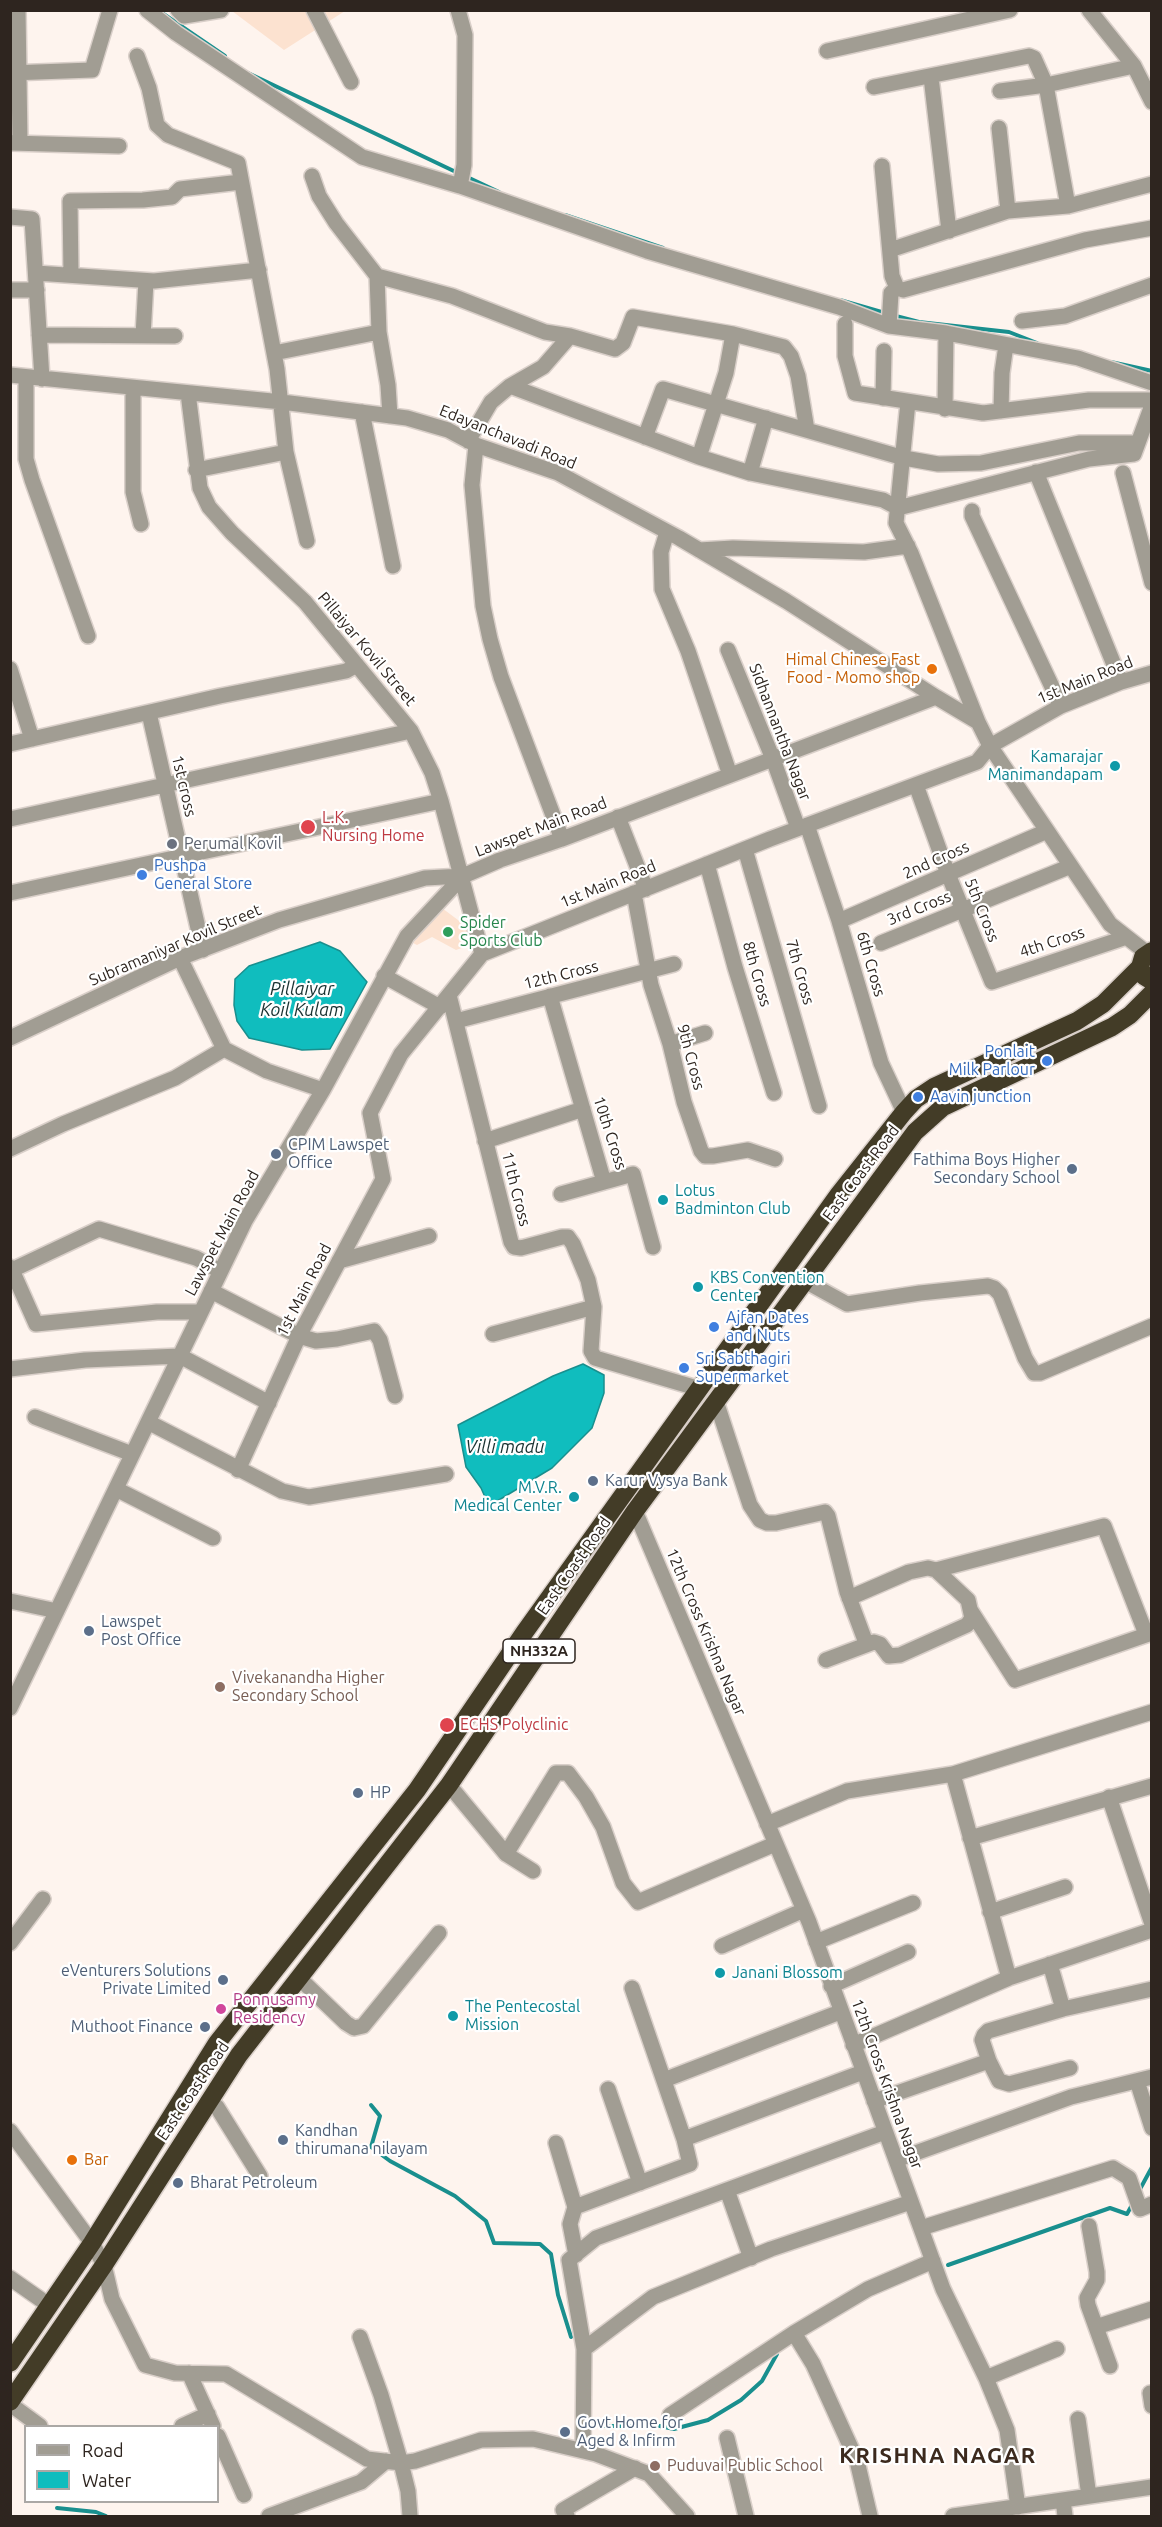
<!DOCTYPE html>
<html>
<head>
<meta charset="utf-8">
<style>
	body { margin:0 }
	#map { position:relative; width:1162px; height:2527px; overflow:hidden; background:#fef4ee; font-family:Ubuntu,sans-serif }
	canvas { display:block }
	.frame { position:absolute; inset:0; border:12px solid #2e251f; pointer-events:none }
	.legend { position:absolute; left:24px; top:2425px; width:195px; height:78px; box-sizing:border-box; background:#fff; border:2px solid #aba8a5; margin:0; padding:8px 10px; list-style:none; font-size:18px; color:#2e251f }
	.legend li { display:flex; align-items:center; gap:12px; height:30px }
	.legend b { width:30px; border:2px solid #aba8a5 }
</style>
</head>
<body>
<div id="map">
<canvas width="1162" height="2527"></canvas>
<div class="frame"></div>
<ul class="legend">
<li><b style="height:8px;background:#a19d93"></b>Road</li>
<li><b style="height:16px;background:#10bdbe"></b>Water</li>
</ul>
</div>
<script>
const ctx = document.querySelector('canvas').getContext('2d');
ctx.lineJoin = 'round';
function fillPath(path, color) { ctx.fillStyle = color; ctx.fill(path, 'evenodd'); }
const shape = rows => new Path2D(rows.map(r => 'M' + r).join(''));
function stroke(path, color, width, dash) { ctx.strokeStyle = color; ctx.lineWidth = width; ctx.lineCap = dash ? 'butt' : 'round'; ctx.setLineDash(dash || []); ctx.stroke(path); }
function write(font, color, halo, rows, align = 'center') {
  ctx.font = font + ' Ubuntu,sans-serif'; ctx.lineWidth = 4.5; ctx.setLineDash([]); ctx.textBaseline = 'middle'; ctx.strokeStyle = halo; ctx.fillStyle = color; for (const [text, x, y, turn = 0] of rows) {
    ctx.save(); ctx.translate(x, y); ctx.rotate((+turn || 0) * Math.PI / 180); ctx.textAlign = isNaN(turn) ? turn : align; if (halo) ctx.strokeText(text, 0, 0); ctx.fillText(text, 0, 0); ctx.restore();
  }
}
fillPath(shape([
	[232,11,345,11,284,50],
	[442,908,478,935,476,943,456,950,432,937,417,945,413,943]
]), '#fce2d0');
const water = shape([
	[320,942,340,951,367,982,330,1049,302,1050,249,1038,237,1021,234,1005,235,979,249,966,320,942],
	[583,1364,604,1375,604,1393,592,1428,552,1468,489,1506,481,1488,466,1467,458,1425,553,1376,583,1364]
]);
fillPath(water, '#10bdbe');
stroke(water, '#198f8e', 1.5);
stroke(shape([
	[162,13,225,56],
	[248,73,458,173],
	[465,176,499,192],
	[565,215,663,248],
	[840,300,885,313],
	[892,315,919,322,1009,332,1037,343],
	[1111,362,1152,371],
	[371,2105,380,2116,371,2147,390,2161,455,2196,486,2221,494,2243,540,2244,551,2254,558,2295,571,2337],
	[1139,2191,1152,2167],
	[948,2265,1110,2208,1127,2214,1133,2203],
	[601,2426,660,2426,674,2429,708,2420,741,2400,762,2381,777,2354],
	[57,2508,96,2512,106,2516]
]), '#198f8e', 4);
const minor = shape([
	[18,10,20,143],
	[147,10,176,33,362,157,460,186,647,251,839,307,889,326,946,333,1078,358,1152,383],
	[178,10,184,16,221,10],
	[314,10,351,82],
	[458,10,465,35,464,165,460,186],
	[1089,10,1134,66,1152,102],
	[827,51,1010,10],
	[137,56,149,88,157,125,168,135,238,163,277,369,286,452,307,541],
	[10,73,92,70,110,10],
	[931,77,949,231],
	[874,87,1029,56,1034,58,1046,85,1068,206],
	[1000,91,1046,85,1134,66],
	[999,128,1008,211,1068,206,1152,184],
	[11,143,119,146],
	[882,166,892,276,897,288,903,290,1085,240,1152,228],
	[312,176,319,196,336,223,377,276,379,332,388,385,390,416],
	[10,217,32,219,42,379],
	[890,250,1008,211],
	[36,273,154,281,259,270],
	[71,275,70,201,143,200,172,197,180,189,241,182],
	[377,276,452,296,545,332,570,336,615,349,623,343,633,317,733,334,784,347,791,356,798,376,807,430],
	[10,290,37,290],
	[1022,321,1065,316,1152,285],
	[845,324,845,356,855,393,983,413,1089,400,1152,400],
	[889,326,891,293,897,288],
	[39,335,175,336],
	[143,336,146,281],
	[274,353,379,332],
	[10,375,282,402,407,418,448,430,476,445,558,473,679,538,786,601,936,697],
	[26,377,26,459,32,480,88,636],
	[510,386,699,457,750,473,883,500,898,508,1089,459,1134,454,1152,405],
	[133,388,133,492,141,524],
	[188,393,200,488,209,507,232,533,305,602,411,731,432,773,441,801,482,954],
	[883,398,884,351],
	[908,402,896,523,911,553,978,722],
	[945,409,946,333],
	[1001,411,1002,373,1006,345],
	[362,412,393,566],
	[645,437,663,389,904,458,938,464,981,463,1079,443,1138,443],
	[468,441,491,402,510,386,543,367,570,336],
	[476,445,472,485,483,606,490,639,501,677,562,839],
	[699,457,726,373,733,334],
	[196,470,286,452],
	[1036,472,1121,682],
	[750,473,766,418],
	[1123,473,1152,583],
	[972,511,972,516,1061,706],
	[667,532,661,552,662,589,688,651,730,775],
	[699,550,733,548,864,552,908,546],
	[728,650,773,759,798,828],
	[10,669,32,739],
	[149,713,203,950],
	[10,744,220,696,346,671,357,665],
	[916,785,948,874,992,982,1124,938],
	[618,817,646,889],
	[10,819,411,731],
	[807,825,839,921,881,1063,904,1112],
	[745,849,819,1106],
	[707,864,735,967,774,1093],
	[10,893,441,801],
	[634,893,651,985,670,1044,684,1102,701,1151,705,1156,713,1156,748,1150,775,1159],
	[839,921,1047,831],
	[881,943,1071,866],
	[180,958,224,1049,267,1071,323,1090],
	[384,976,440,1007],
	[449,995,511,1242,514,1247,521,1248,562,1237,568,1237,573,1244,588,1280,594,1307,591,1351,595,1358,700,1389],
	[550,996,604,1182,633,1174,653,1247],
	[456,1021,674,964],
	[10,1038,180,958,279,920,425,878,463,876],
	[670,1044,705,1033],
	[485,1141,583,1109],
	[10,1149,63,1124,175,1078,224,1049],
	[561,1194,604,1182],
	[339,1261,429,1236],
	[10,1267,12,1270,99,1229,196,1258,220,1271],
	[10,1271,12,1270,36,1324,157,1312,201,1312],
	[805,1281,847,1304,920,1293,988,1286,994,1288,1000,1294,1025,1358,1034,1373,1040,1373,1152,1326],
	[211,1291,299,1336,316,1341,337,1339,374,1331,380,1340,395,1396],
	[493,1334,594,1307],
	[10,1369,85,1360,180,1356,269,1403],
	[716,1401,750,1505,760,1520,767,1523,776,1523,825,1512,828,1516,847,1592,866,1643],
	[35,1417,132,1454],
	[148,1422,282,1491,309,1497,446,1474],
	[238,1470,299,1336,383,1179,370,1113,401,1054,482,954,770,839,977,762,990,746,1061,706,1121,682,1152,673],
	[116,1489,213,1538],
	[635,1511,809,1922,943,2289,986,2378,1007,2430,1018,2507],
	[936,1570,1104,1526,1146,1634],
	[10,1601,57,1611],
	[971,1611,1015,1680,1152,1633],
	[826,1660,874,1642,880,1644,889,1656,900,1655,967,1625,972,1618,968,1600,936,1570,928,1568,909,1572,849,1598],
	[10,1708,245,1221,323,1090,407,936,463,876,500,860,562,839,936,697,978,722,990,746,1110,924,1147,953],
	[953,1774,1009,1978],
	[449,1785,506,1854,533,1871],
	[1109,1797,1152,1924],
	[767,1824,847,1791,953,1774,1152,1712],
	[970,1838,1152,1786],
	[506,1854,556,1773,568,1773,586,1797,603,1827,623,1883,638,1902,775,1844],
	[990,1912,1065,1887],
	[816,1942,913,1903],
	[10,1943,43,1899],
	[722,1946,804,1910],
	[1050,1964,1063,2009],
	[299,1978,346,2023,354,2028,363,2026,439,1933],
	[831,1986,908,1952],
	[853,2045,1009,1978,1152,1930],
	[989,2061,999,2081,1009,2084,1070,2068],
	[664,2080,840,2012],
	[1137,2081,1152,2128],
	[608,2089,640,2183],
	[208,2101,217,2107,260,2176],
	[874,2101,989,2061,982,2040,984,2035,988,2031,1063,2009,1152,1989],
	[10,2131,92,2243,104,2265,112,2299,145,2365,175,2373,226,2374,367,2459,401,2463,415,2461,481,2440,533,2439,596,2454,649,2474,687,2516],
	[684,2139,863,2072],
	[556,2143,575,2207],
	[896,2160,1071,2097,1152,2077],
	[727,2190,751,2258],
	[1089,2226,1097,2272,1097,2280,1087,2298,1088,2305,1110,2366],
	[921,2228,1113,2168,1129,2178,1140,2209,1152,2204],
	[576,2255,570,2224,575,2207,690,2164,684,2139,632,1988],
	[10,2278,50,2306],
	[1096,2327,1152,2309],
	[794,2333,813,2364,857,2461,870,2516],
	[360,2337,381,2395,401,2463,408,2491,410,2516],
	[584,2349,653,2297,771,2249,911,2202],
	[189,2373,213,2426],
	[986,2378,1057,2349],
	[1152,2393,1150,2393,1152,2406],
	[10,2404,40,2426],
	[670,2415,794,2333,868,2289,933,2261],
	[1078,2419,1089,2496],
	[182,2426,208,2414],
	[218,2436,244,2495],
	[727,2438,746,2516],
	[583,2451,584,2349,569,2260,596,2238,885,2132],
	[1063,2500,1065,2516],
	[269,2516,361,2482,386,2461],
	[567,2516,563,2510,635,2468],
	[953,2516,1152,2487]
]);
const highway = shape([
	[1152,951,1143,957,1140,967,1144,976,1152,981],
	[10,2363,92,2243,217,2043,417,1790,524,1633,839,1194,904,1112,916,1099,934,1087,1077,1021,1103,1004,1140,967],
	[10,2402,104,2265,239,2055,449,1785,635,1511,915,1132,943,1107,1112,1027,1130,1015,1152,993]
]);
stroke(minor, '#d9cfc9', 18);
stroke(highway, '#d9cfc9', 21);
stroke(minor, '#a19d93', 15);
stroke(highway, '#433c27', 18);
for (const [x, y, r, color] of [
	[932,669,6,"#e8710a"],
	[1115,766,6,"#0f9aa8"],
	[308,827,8,"#e0444e"],
	[172,844,6,"#6b7280"],
	[142,875,6,"#3f7fe0"],
	[448,932,6,"#2e9e5b"],
	[1047,1061,6,"#3f7fe0"],
	[918,1097,6,"#3f7fe0"],
	[276,1154,6,"#5c6f8a"],
	[1072,1169,6,"#5c6f8a"],
	[663,1200,6,"#0f9aa8"],
	[698,1287,6,"#0f9aa8"],
	[714,1327,6,"#3f7fe0"],
	[684,1368,6,"#3f7fe0"],
	[593,1481,6,"#5c6f8a"],
	[574,1497,6,"#0f9aa8"],
	[89,1631,6,"#5c6f8a"],
	[220,1687,6,"#8d6e63"],
	[447,1725,8,"#e0444e"],
	[358,1793,6,"#5c6f8a"],
	[720,1973,6,"#0f9aa8"],
	[223,1980,6,"#5c6f8a"],
	[221,2009,6,"#d1479c"],
	[453,2016,6,"#0f9aa8"],
	[205,2027,6,"#5c6f8a"],
	[283,2140,6,"#5c6f8a"],
	[72,2160,6,"#e8710a"],
	[178,2183,6,"#5c6f8a"],
	[565,2432,6,"#5c6f8a"],
	[655,2466,6,"#8d6e63"]
]) { const dot = new Path2D(); dot.arc(x, y, r, 0, 2 * Math.PI); ctx.fillStyle = color; ctx.fill(dot); stroke(dot, '#fff', 2); }
for (const [x, y, w] of [
	[539,1651,72]
]) { const box = new Path2D(); box.roundRect(x - w / 2, y - 12, w, 24, 4.5); ctx.fillStyle = '#fff'; ctx.fill(box); stroke(box, '#2e251f', 1.5); }
write('bold 15px', '#2e251f', null, [
	["NH332A",539,1651]
]);
write('16px', '#2e251f', '#fff', [
	["Edayanchavadi Road",508,437,22],
	["Pillaiyar Kovil Street",367,649,50],
	["1st Main Road",1085,680,-22],
	["Sidhannantha Nagar",780,732,69],
	["1st cross",184,786,77],
	["Lawspet Main Road",541,827,-21],
	["2nd Cross",936,860,-24],
	["1st Main Road",608,884,-22],
	["3rd Cross",919,908,-22],
	["5th Cross",982,910,68],
	["4th Cross",1052,942,-18],
	["Subramaniyar Kovil Street",175,945,-23],
	["6th Cross",871,964,74],
	["7th Cross",800,972,74],
	["8th Cross",757,974,74],
	["12th Cross",561,975,-14],
	["9th Cross",691,1057,75],
	["10th Cross",610,1133,72],
	["East Coast Road",861,1173,-53],
	["11th Cross",516,1189,76],
	["Lawspet Main Road",222,1233,-62],
	["1st Main Road",304,1290,-63],
	["East Coast Road",574,1566,-55],
	["12th Cross Krishna Nagar",706,1632,67],
	["12th Cross Krishna Nagar",887,2084,70],
	["East Coast Road",193,2091,-56]
]);
write('16px', '#c56008', '#fff', [
	["Himal Chinese Fast",920,660],
	["Food - Momo shop",920,678],
	["Bar",84,2160,"left"]
], 'right');
write('16px', '#0d838f', '#fff', [
	["Kamarajar",1103,757,"right"],
	["Manimandapam",1103,775,"right"],
	["Lotus",675,1191],
	["Badminton Club",675,1209],
	["KBS Convention",710,1278],
	["Center",710,1296],
	["M.V.R.",562,1488,"right"],
	["Medical Center",562,1506,"right"],
	["Janani Blossom",732,1973],
	["The Pentecostal",465,2007],
	["Mission",465,2025]
], 'left');
write('16px', '#be3a42', '#fff', [
	["L.K.",322,818],
	["Nursing Home",322,836],
	["ECHS Polyclinic",460,1725]
], 'left');
write('16px', '#5b616d', '#fff', [
	["Perumal Kovil",184,844]
], 'left');
write('16px', '#366cbe', '#fff', [
	["Pushpa",154,866],
	["General Store",154,884],
	["Ponlait",1035,1052,"right"],
	["Milk Parlour",1035,1070,"right"],
	["Aavin junction",930,1097],
	["Ajfan Dates",726,1318],
	["and Nuts",726,1336],
	["Sri Sabthagiri",696,1359],
	["Supermarket",696,1377]
], 'left');
write('16px', '#27864d', '#fff', [
	["Spider",460,923],
	["Sports Club",460,941]
], 'left');
write('16px', '#4e5e75', '#fff', [
	["CPIM Lawspet",288,1145],
	["Office",288,1163],
	["Fathima Boys Higher",1060,1160,"right"],
	["Secondary School",1060,1178,"right"],
	["Karur Vysya Bank",605,1481],
	["Lawspet",101,1622],
	["Post Office",101,1640],
	["HP",370,1793],
	["eVenturers Solutions",211,1971,"right"],
	["Private Limited",211,1989,"right"],
	["Muthoot Finance",193,2027,"right"],
	["Kandhan",295,2131],
	["thirumana nilayam",295,2149],
	["Bharat Petroleum",190,2183],
	["Govt Home for",577,2423],
	["Aged & Infirm",577,2441]
], 'left');
write('16px', '#785e54', '#fff', [
	["Vivekanandha Higher",232,1678],
	["Secondary School",232,1696],
	["Puduvai Public School",667,2466]
], 'left');
write('16px', '#b23c85', '#fff', [
	["Ponnusamy",233,2000],
	["Residency",233,2018]
], 'left');
write('italic 18px', '#1a3232', '#fff', [
	["Pillaiyar",302,989],
	["Koil Kulam",302,1010],
	["Villi madu",505,1447]
]);
ctx.letterSpacing = '1.5px';
write('bold 22px', '#3c2a1e', '#fff', [
	["KRISHNA NAGAR",938,2456]
]);
ctx.letterSpacing = '0px';
</script>
</body>
</html>
